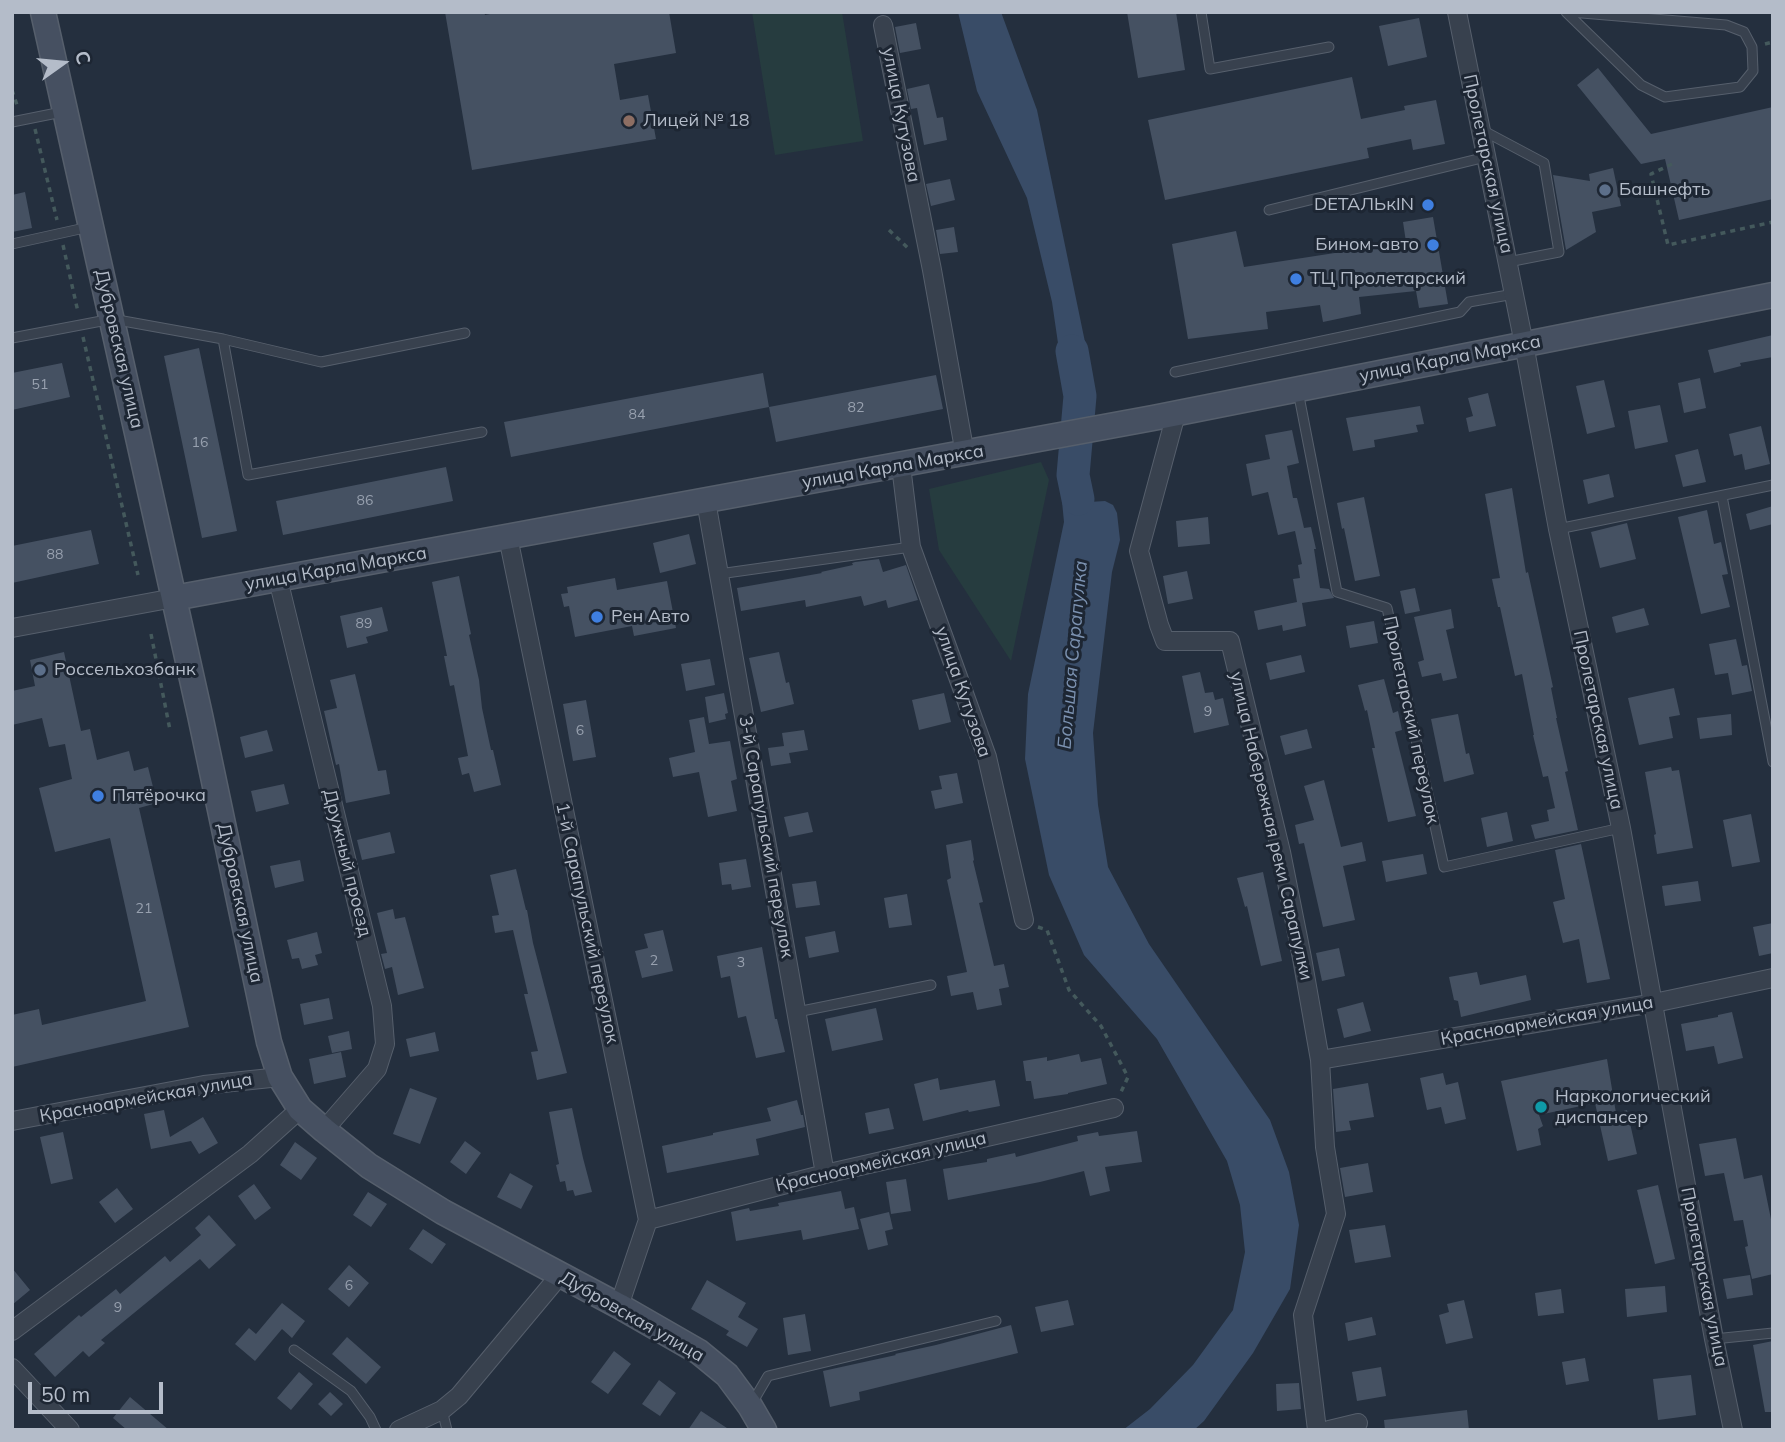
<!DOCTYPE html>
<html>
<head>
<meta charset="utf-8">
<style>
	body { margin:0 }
	#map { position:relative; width:1785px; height:1442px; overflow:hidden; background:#242f3e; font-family:Mulish,sans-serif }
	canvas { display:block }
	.frame { position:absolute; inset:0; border:14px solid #b4bcc9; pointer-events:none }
	.north { position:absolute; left:28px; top:28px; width:70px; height:70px; -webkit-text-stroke:5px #1d2633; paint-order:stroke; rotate:75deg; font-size:19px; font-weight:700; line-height:28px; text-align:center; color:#b4bcc9 }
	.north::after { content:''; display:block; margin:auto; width:24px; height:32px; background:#b4bcc9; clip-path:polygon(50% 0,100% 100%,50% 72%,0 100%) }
	.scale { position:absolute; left:28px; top:1382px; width:135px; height:32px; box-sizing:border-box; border:4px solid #b4bcc9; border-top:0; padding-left:9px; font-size:21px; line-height:24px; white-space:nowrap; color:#b4bcc9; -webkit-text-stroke:5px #1d2633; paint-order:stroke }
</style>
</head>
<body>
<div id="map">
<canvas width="1785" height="1442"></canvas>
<div class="frame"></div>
<div class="north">С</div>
<div class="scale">50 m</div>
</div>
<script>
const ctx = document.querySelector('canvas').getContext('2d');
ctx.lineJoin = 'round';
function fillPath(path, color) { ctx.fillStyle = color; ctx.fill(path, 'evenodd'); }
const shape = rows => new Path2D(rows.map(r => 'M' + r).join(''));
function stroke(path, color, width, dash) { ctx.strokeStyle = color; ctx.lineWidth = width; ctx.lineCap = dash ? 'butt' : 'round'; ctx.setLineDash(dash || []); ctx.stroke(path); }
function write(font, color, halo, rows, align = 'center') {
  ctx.font = font + ' Mulish,sans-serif'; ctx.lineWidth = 6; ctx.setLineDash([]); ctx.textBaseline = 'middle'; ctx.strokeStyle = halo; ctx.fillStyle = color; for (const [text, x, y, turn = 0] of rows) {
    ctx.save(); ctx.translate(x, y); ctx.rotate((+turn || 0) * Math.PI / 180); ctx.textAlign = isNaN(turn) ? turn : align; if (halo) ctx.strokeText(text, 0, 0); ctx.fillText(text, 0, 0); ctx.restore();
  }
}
fillPath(shape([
	[752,12,842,12,863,141,775,155],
	[1041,462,1049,480,1011,661,939,550,929,489]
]), '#263c3f');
fillPath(shape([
	[958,12,1001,12,1037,110,1085,342,1091,394,1066,398,1052,302,1027,198,977,91],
	[1079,453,1084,472,1083,494,1085,499,1089,502,1105,501,1113,505,1117,513,1120,540,1112,572,1093,733,1098,805,1108,867,1149,944,1270,1120,1289,1172,1299,1225,1290,1289,1253,1353,1204,1421,1194,1430,1123,1430,1150,1409,1193,1365,1233,1310,1245,1252,1240,1205,1227,1161,1157,1039,1084,955,1049,875,1025,759,1028,694,1064,522,1061,491,1064,457]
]), '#394c67');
stroke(shape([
	[1072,351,1080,396,1073,475,1078,499]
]), '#394c67', 33);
fillPath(shape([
	[445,12,484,12,485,15,500,12,669,12,676,53,614,64,620,100,648,95,656,139,472,170],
	[1127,12,1176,12,1185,70,1138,78],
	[1419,18,1427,57,1388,66,1379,26],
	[916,23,921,49,900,53,895,27],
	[1598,68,1651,134,1773,107,1773,199,1679,220,1665,159,1641,164,1577,85],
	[1352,77,1361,119,1405,110,1404,106,1436,100,1445,144,1413,150,1411,139,1367,148,1369,158,1165,200,1148,120],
	[929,84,937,118,943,117,947,140,924,145,917,108,911,109,907,89],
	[1613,168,1621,206,1592,212,1596,232,1566,250,1553,175,1590,181,1589,174],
	[950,179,955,200,931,206,926,184],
	[25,192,32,228,12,232,12,195],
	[1433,217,1448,304,1419,308,1416,291,1359,297,1361,314,1323,322,1320,305,1266,312,1268,329,1188,339,1172,244,1236,231,1244,267,1406,242,1403,222],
	[954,227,958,252,940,254,936,230],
	[1773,335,1773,357,1740,363,1741,366,1714,373,1708,350],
	[199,348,237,531,202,538,164,356],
	[62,363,70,397,12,410,12,373],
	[763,373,769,407,511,457,504,422],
	[936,375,943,409,776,442,769,407],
	[1700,378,1706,408,1684,413,1678,383],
	[1604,380,1615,427,1587,434,1576,386],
	[1488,393,1496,426,1469,432,1466,418,1473,416,1468,398],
	[1660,405,1668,442,1635,449,1628,411],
	[1420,406,1424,424,1416,425,1418,432,1374,440,1375,447,1353,451,1346,418],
	[1761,426,1770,464,1745,470,1742,454,1734,456,1729,434],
	[1292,430,1299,463,1287,466,1293,498,1297,498,1304,528,1311,527,1316,549,1314,549,1320,588,1329,589,1334,598,1302,603,1306,626,1283,631,1282,625,1258,630,1254,611,1297,602,1293,579,1300,578,1298,565,1302,564,1295,531,1278,535,1268,492,1252,496,1246,464,1270,459,1265,435],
	[1698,449,1706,482,1683,487,1675,455],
	[446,467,453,501,283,535,276,501],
	[1609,474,1614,497,1588,504,1583,480],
	[1512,488,1526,573,1528,572,1553,687,1551,688,1557,718,1556,718,1568,771,1565,772,1578,830,1535,839,1531,825,1549,821,1547,810,1555,808,1548,776,1543,777,1533,735,1534,735,1522,674,1515,676,1500,607,1498,607,1492,579,1500,578,1485,494],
	[1364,497,1380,576,1355,581,1344,528,1342,529,1337,503],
	[1773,506,1773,524,1750,530,1746,514],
	[1707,510,1714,544,1721,542,1728,574,1722,575,1730,607,1701,614,1678,517],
	[1208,517,1210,544,1178,547,1176,521],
	[1627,523,1636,559,1600,568,1591,532],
	[91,530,99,564,12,583,12,546],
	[689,534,696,564,660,573,653,543],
	[879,559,883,572,906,565,918,600,888,608,886,600,864,606,861,596,806,607,805,600,741,611,737,588,822,573,821,572,853,565,852,563,855,562],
	[1187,571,1193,599,1168,604,1163,576],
	[459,576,471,634,469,635,479,680,482,708,491,750,493,750,501,785,474,792,469,773,462,775,458,758,468,756,454,685,450,686,444,656,447,656,432,582],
	[615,578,617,590,667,581,676,628,634,636,632,626,575,637,569,606,564,607,561,594,568,593,567,587],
	[1415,588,1420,611,1405,614,1400,591],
	[382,607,388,631,366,637,368,643,347,648,340,616],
	[1644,608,1649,625,1616,633,1612,617],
	[1451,609,1454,628,1446,630,1457,678,1443,681,1441,673,1422,677,1418,662,1424,660,1414,617],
	[1374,621,1378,643,1350,648,1346,626],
	[1736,639,1742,666,1747,665,1752,691,1732,695,1728,673,1715,675,1709,644],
	[64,652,81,731,90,729,97,760,129,751,134,771,148,767,157,803,139,808,189,1027,12,1067,12,1015,39,1009,42,1025,146,1001,110,838,55,852,39,788,72,779,65,744,49,747,42,718,12,725,12,691,35,686,30,660],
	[779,652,786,683,789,682,794,704,761,712,749,658],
	[1301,655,1305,672,1270,680,1266,663],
	[710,659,715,685,686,691,681,664],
	[1200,672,1205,693,1213,692,1215,700,1223,698,1229,725,1194,733,1182,676],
	[355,674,378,771,386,770,390,794,346,803,339,764,336,765,324,711,337,708,330,680],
	[1384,679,1393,713,1398,711,1402,730,1395,732,1416,816,1388,822,1372,748,1375,748,1367,710,1365,711,1358,685],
	[1674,688,1680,715,1669,717,1673,738,1639,745,1628,698],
	[724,693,728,713,725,714,726,719,709,723,705,697],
	[944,693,951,722,919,730,912,700],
	[586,700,596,757,573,761,563,704],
	[1458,714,1466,754,1469,753,1474,774,1444,782,1431,719],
	[1731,714,1732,735,1700,739,1697,718],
	[704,717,709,744,730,741,737,779,731,781,737,811,708,817,699,772,673,777,669,758,695,752,689,720],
	[1307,729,1312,748,1285,755,1280,736],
	[267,730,273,751,245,758,240,737],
	[804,730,808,750,789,753,791,763,771,766,768,748,784,746,782,733],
	[1671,767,1672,771,1679,770,1693,848,1657,854,1654,835,1656,834,1645,772],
	[957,773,963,803,935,809,931,791,942,789,939,776],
	[1324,780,1341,847,1362,842,1366,861,1343,866,1355,920,1323,927,1304,843,1299,844,1295,825,1314,820,1304,786],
	[284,784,289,804,256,812,251,791],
	[808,812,813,832,789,837,784,817],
	[1507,812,1513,841,1487,847,1481,818],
	[1751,814,1760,862,1732,867,1723,820],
	[390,832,395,853,362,860,357,840],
	[971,840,974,860,973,861,983,902,979,903,994,966,1004,964,1009,987,999,989,1002,1005,977,1010,973,992,951,996,947,976,967,972,947,880,951,878,946,845],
	[1581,844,1610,979,1587,983,1579,939,1563,943,1553,902,1565,899,1555,850],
	[1423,854,1427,874,1386,882,1382,861],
	[746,859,751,887,732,890,731,884,722,885,719,863],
	[300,860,304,881,275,888,270,866],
	[516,869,526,910,527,910,533,943,567,1073,537,1080,531,1052,538,1051,524,994,528,994,513,930,495,933,492,916,499,915,490,875],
	[1263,872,1282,961,1261,966,1247,906,1245,907,1237,878],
	[816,881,820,905,796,908,792,884],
	[1698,881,1701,901,1665,906,1662,886],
	[907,894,912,925,889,928,884,898],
	[393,909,395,919,405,917,424,988,398,995,392,967,385,969,381,954,387,953,377,913],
	[1773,923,1773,953,1759,956,1753,927],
	[663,930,673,971,642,978,635,951,648,948,644,934],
	[835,931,839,952,809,958,805,937],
	[317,932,322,953,315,955,318,965,302,969,299,958,292,959,287,940],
	[762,947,775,1019,777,1019,785,1052,756,1058,746,1016,738,1018,730,976,721,978,717,956],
	[1339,948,1345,976,1322,981,1316,953],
	[1477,972,1480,985,1526,975,1531,1000,1461,1017,1458,1001,1454,1000,1449,977],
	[329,998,333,1019,304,1025,300,1004],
	[1363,1002,1371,1031,1344,1038,1337,1009],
	[876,1008,883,1040,832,1051,825,1019],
	[1732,1012,1743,1058,1718,1064,1714,1046,1686,1051,1681,1024,1718,1017,1718,1015],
	[349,1031,352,1049,332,1053,328,1036],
	[435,1032,439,1051,410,1057,406,1039],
	[341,1052,346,1077,314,1084,309,1059],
	[1079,1054,1081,1062,1101,1058,1107,1084,1068,1093,1068,1094,1034,1099,1031,1081,1026,1081,1023,1061,1047,1057,1047,1061],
	[1607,1059,1616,1113,1627,1110,1637,1154,1608,1161,1595,1103,1539,1115,1543,1126,1538,1129,1541,1145,1517,1151,1501,1081],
	[1443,1073,1446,1085,1458,1082,1466,1119,1445,1124,1441,1107,1427,1110,1420,1078],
	[938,1078,940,1090,995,1080,1000,1106,969,1112,968,1110,923,1121,914,1084],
	[1368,1083,1374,1117,1349,1121,1351,1130,1336,1132,1333,1089],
	[410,1088,437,1098,420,1144,393,1134],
	[797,1100,801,1115,803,1115,805,1127,756,1139,759,1155,667,1173,662,1146,713,1135,713,1133,771,1121,767,1108],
	[572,1108,583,1158,592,1192,575,1196,573,1190,567,1191,565,1181,560,1182,556,1165,559,1164,549,1112],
	[889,1108,894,1129,869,1134,865,1113],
	[164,1110,170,1137,203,1117,218,1143,199,1154,191,1141,151,1149,144,1114],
	[1137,1131,1142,1162,1105,1167,1110,1191,1090,1196,1084,1171,1040,1182,948,1200,943,1169,987,1162,987,1159,1015,1153,1016,1157,1078,1141,1077,1136,1098,1132,1099,1136],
	[63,1132,73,1179,51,1184,40,1137],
	[1736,1138,1744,1179,1762,1175,1773,1229,1773,1274,1752,1279,1745,1247,1748,1246,1743,1220,1734,1221,1724,1173,1705,1176,1699,1144],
	[465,1141,481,1153,466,1174,450,1162],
	[295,1142,317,1158,301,1180,280,1165],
	[1368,1163,1373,1192,1345,1197,1340,1168],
	[510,1173,533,1186,521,1209,497,1197],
	[906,1179,911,1211,891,1214,886,1182],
	[254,1184,271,1208,255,1220,238,1196],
	[1658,1185,1675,1259,1655,1264,1637,1190],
	[117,1188,133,1209,115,1223,99,1202],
	[841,1191,845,1209,854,1207,859,1229,803,1240,801,1230,736,1241,731,1212,749,1208,750,1211,779,1206,778,1203],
	[368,1192,387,1204,371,1227,353,1215],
	[889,1212,893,1229,885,1231,888,1245,868,1250,860,1219],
	[209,1215,236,1245,209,1269,200,1259,101,1340,105,1343,89,1357,83,1351,55,1377,34,1354,79,1315,81,1317,116,1289,120,1294,165,1256,170,1262,201,1235,195,1228],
	[1385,1225,1391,1257,1355,1263,1349,1230],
	[423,1229,446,1244,432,1264,409,1249],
	[349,1265,369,1283,349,1307,328,1289],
	[12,1268,30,1290,12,1305],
	[1750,1275,1753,1295,1727,1299,1723,1279],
	[707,1280,746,1303,738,1317,758,1329,747,1347,726,1335,729,1331,691,1309],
	[1665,1286,1667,1312,1627,1317,1625,1289],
	[1561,1289,1564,1313,1538,1316,1535,1293],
	[1068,1300,1074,1325,1041,1332,1035,1307],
	[1464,1300,1473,1338,1446,1344,1439,1315,1449,1312,1447,1304],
	[282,1303,305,1321,292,1338,282,1329,255,1361,235,1344,249,1328,256,1334],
	[805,1314,811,1351,788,1355,783,1318],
	[1372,1317,1376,1335,1348,1341,1345,1323],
	[1011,1325,1018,1353,859,1392,860,1400,830,1407,823,1371,896,1355,895,1354,936,1345],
	[347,1337,381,1367,366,1384,332,1354],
	[1773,1341,1773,1412,1765,1412,1753,1345],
	[614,1351,631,1364,608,1394,591,1382],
	[1585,1358,1589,1381,1566,1385,1562,1362],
	[1381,1367,1386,1396,1357,1401,1352,1372],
	[299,1372,313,1384,291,1410,277,1398],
	[1691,1375,1696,1415,1658,1420,1653,1379],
	[659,1380,676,1393,660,1416,642,1404],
	[1299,1383,1301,1409,1277,1411,1276,1384],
	[330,1392,343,1404,331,1416,318,1404],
	[130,1397,169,1430,127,1430,113,1418],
	[1467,1410,1469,1430,1385,1430,1384,1420],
	[701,1411,730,1430,688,1430]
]), '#455162');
const lane = shape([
	[1201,12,1210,69,1329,47],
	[1566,12,1641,85,1665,97,1740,87,1753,71,1752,47,1744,32,1726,25,1570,12],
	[12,122,62,112],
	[1482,130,1544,163,1559,252,1508,262],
	[1269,210,1486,157],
	[12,244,89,227],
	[12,338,112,319,223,339,321,362,465,333],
	[223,339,248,475,482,432],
	[1175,372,1460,312,1469,302,1514,294],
	[1298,391,1337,592,1387,608,1444,867,1621,828],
	[1722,496,1773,762],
	[1558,529,1773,485],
	[719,574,911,547],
	[797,1012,931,985],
	[1714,1339,1773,1333],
	[294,1350,351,1391,370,1417,376,1430],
	[751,1405,768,1376,996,1321],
	[442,1410,447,1430]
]);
const street = shape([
	[1457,12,1524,344,1558,529,1621,828,1714,1339,1733,1430],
	[883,25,932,270,965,454],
	[1176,414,1139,551,1159,625,1165,641,1230,641,1281,852,1302,958,1320,1060,1325,1147,1336,1214,1303,1315,1317,1430],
	[901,466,911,547,987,757,1024,920],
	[706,501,825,1174],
	[508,537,648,1220,619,1306],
	[278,579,382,1006,385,1044,377,1069,324,1130],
	[12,628,174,598],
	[1320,1060,1654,1003,1773,978],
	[12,1121,204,1085,280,1077],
	[648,1220,825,1174,1114,1108],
	[12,1331,250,1154,300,1109],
	[12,1368,70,1430],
	[399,1430,442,1410,459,1396,560,1275],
	[1329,1430,1358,1423]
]);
const secondary = shape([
	[43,12,200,715,269,1042,280,1077,300,1109,324,1130,369,1166,443,1212,619,1306,699,1352,727,1375,750,1406,764,1430],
	[174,598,1153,418,1773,295]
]);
stroke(lane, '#565f6c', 11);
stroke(street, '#565f6c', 20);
stroke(secondary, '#565f6c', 27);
stroke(shape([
	[1765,44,1773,42],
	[12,90,18,108],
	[35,129,57,220],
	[1672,164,1651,174,1668,245,1773,222],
	[889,230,910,250],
	[63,245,78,312],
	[83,337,138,575],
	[151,634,170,730],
	[1038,927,1047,930,1069,990,1101,1026,1128,1077,1121,1092]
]), '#44595c', 3.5, [5, 5]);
stroke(lane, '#38414e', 9);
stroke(street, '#38414e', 18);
stroke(secondary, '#465061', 24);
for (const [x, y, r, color] of [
	[629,121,7,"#8d6e63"],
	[1605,190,7,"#5c6f8a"],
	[1428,205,7,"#3f7fe0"],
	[1433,245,7,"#3f7fe0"],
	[1296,279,7,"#3f7fe0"],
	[597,617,7,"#3f7fe0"],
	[40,670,7,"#5c6f8a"],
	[98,796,7,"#3f7fe0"],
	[1541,1107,7,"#0f9aa8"]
]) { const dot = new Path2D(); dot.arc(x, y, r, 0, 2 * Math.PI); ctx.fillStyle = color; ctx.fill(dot); stroke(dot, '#1d2633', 2.5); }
write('14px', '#98a1af', null, [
	["51",40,385],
	["82",856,408],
	["84",637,415],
	["16",200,443],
	["86",365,501],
	["88",55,555],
	["89",364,624],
	["9",1208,712],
	["6",580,731],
	["21",144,909],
	["2",654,961],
	["3",741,963],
	["6",349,1286],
	["9",118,1308]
]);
write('18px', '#b4bcc9', '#1d2633', [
	["улица Кутузова",901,115,79],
	["Пролетарская улица",1488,164,78],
	["Дубровская улица",119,349,77],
	["улица Карла Маркса",1450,359,-11],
	["улица Карла Маркса",893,467,-10],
	["улица Карла Маркса",336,569,-10],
	["улица Кутузова",963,692,71],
	["Пролетарский переулок",1411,720,78],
	["Пролетарская улица",1598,720,78],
	["улица Набережная реки Сарапулки",1271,826,77],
	["3-й Сарапульский переулок",766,837,80],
	["Дружный проезд",347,863,76],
	["Дубровская улица",240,903,78],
	["1-й Сарапульский переулок",587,923,78],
	["Красноармейская улица",1547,1021,-10],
	["Красноармейская улица",146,1098,-10],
	["Красноармейская улица",881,1162,-13],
	["Пролетарская улица",1704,1277,79],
	["Дубровская улица",632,1317,30]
]);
write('18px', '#b4bcc9', '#1d2633', [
	["Лицей № 18",643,121],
	["Башнефть",1619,190],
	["DЕТАЛЬкIN",1414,205,"right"],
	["Бином-авто",1419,245,"right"],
	["ТЦ Пролетарский",1310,279],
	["Рен Авто",611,617],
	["Россельхозбанк",54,670],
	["Пятёрочка",112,796],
	["Наркологический",1555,1097],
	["диспансер",1555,1118]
], 'left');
write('italic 19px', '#7c92b1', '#1d2633', [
	["Большая Сарапулка",1073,655,-85]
]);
</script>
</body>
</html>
